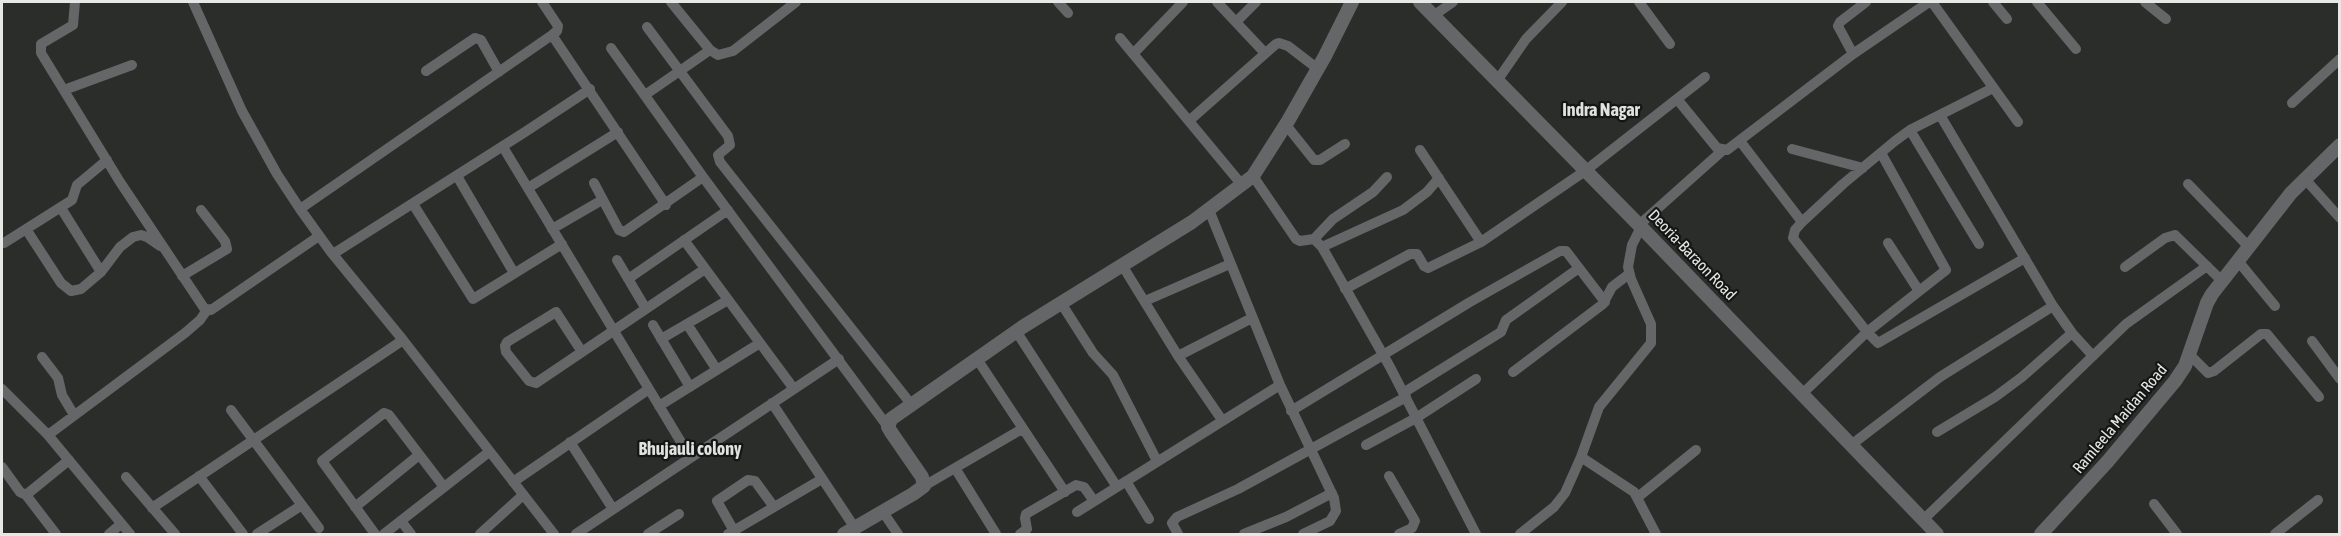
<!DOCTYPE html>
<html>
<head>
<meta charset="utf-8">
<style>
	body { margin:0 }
	#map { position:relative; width:2341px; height:536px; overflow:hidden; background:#2b2d2a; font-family:"Asap Condensed",sans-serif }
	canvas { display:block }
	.frame { position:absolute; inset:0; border:3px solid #e6e8e6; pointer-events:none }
</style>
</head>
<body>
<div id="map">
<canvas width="2341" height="536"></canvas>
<div class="frame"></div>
</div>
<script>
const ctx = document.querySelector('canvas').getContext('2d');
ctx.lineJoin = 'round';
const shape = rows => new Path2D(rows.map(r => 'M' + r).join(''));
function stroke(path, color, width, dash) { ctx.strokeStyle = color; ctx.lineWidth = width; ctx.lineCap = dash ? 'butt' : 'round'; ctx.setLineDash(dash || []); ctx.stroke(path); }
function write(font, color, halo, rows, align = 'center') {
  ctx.font = font + ' "Asap Condensed",sans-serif'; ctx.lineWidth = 4.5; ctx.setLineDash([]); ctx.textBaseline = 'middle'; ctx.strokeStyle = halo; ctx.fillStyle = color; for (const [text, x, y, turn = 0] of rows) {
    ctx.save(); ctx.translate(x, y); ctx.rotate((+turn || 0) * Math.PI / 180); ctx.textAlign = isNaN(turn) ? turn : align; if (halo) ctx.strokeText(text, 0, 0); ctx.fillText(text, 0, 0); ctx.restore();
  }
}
stroke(shape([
	[75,2,73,25,41,44,41,53,120,182,204,308,211,310,319,236],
	[193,2,242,111,277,174,300,209,331,252,403,340,554,534],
	[671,2,710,50,718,55,733,51,796,2],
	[1058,2,1068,13],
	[1217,2,1264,52],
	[1639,2,1670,44],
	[1932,2,2018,122],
	[1993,2,2007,19],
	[2037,2,2076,49],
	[2145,2,2166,19],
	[1433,16,1453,2],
	[1236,22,1256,2],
	[647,27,728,136,730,145,718,155,720,162,911,404],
	[552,35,666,205],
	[1120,38,1242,185],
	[611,48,703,177,888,427],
	[1133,54,1183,2],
	[1853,54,1838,26,1840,22,1866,2],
	[426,71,475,38,481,40,499,72],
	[1497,81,1526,39,1562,2],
	[1993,88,1910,130,1895,141,1843,184,1802,222,1795,230,1793,238,1867,332,1878,343,2025,258],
	[64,90,132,65],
	[645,95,710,50],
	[1677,99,1717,148,1727,150,1853,54,1929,2],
	[2292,103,2340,59],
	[1940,115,2053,306,2072,333,2093,356],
	[1190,120,1276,44,1279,43,1288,46,1318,69],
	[1286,125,1314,160,1320,160,1345,144],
	[1910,130,1979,244],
	[1740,141,1802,222],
	[503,147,690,457],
	[1792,149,1863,168],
	[1420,150,1481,242],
	[457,176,514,273],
	[1253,176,1296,239,1300,241,1314,239,1322,247,1390,367,1476,534],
	[2305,179,2340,218],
	[594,183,619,230,624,232,703,177],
	[2188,184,2249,247],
	[528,188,618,132],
	[413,204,473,299,562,244],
	[61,208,101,272],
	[300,209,552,35,557,31,558,26,542,2],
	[1209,210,1280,385,1334,498,1336,511,1330,521,1303,534],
	[1639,225,1722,151],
	[26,229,61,283,71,291,81,289,101,272,120,247,133,237,141,235,147,237,160,246],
	[552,229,602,200],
	[1314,239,1333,219,1373,192,1387,177],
	[684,240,794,389],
	[4,243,72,200,77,185,107,160],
	[1888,243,1919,291],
	[1322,247,1403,210,1427,192,1439,178],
	[333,254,525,132,590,89],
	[617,260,646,309],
	[2238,261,2275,306],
	[1122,265,1178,356,1222,420],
	[2125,267,2165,238,2175,235,2222,281],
	[182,276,227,249,225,241,201,210],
	[628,279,728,210],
	[1345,289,1410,254,1417,254,1424,266,1428,268,1481,242,1585,171,1705,77],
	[1145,301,1230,264],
	[1061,303,1093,353,1113,375,1157,461],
	[687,324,717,370],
	[653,325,690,387],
	[1016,331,1117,487],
	[661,339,728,300],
	[2312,341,2340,379],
	[582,352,556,312,507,342,505,346,506,352,529,381,536,383,705,269],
	[2189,354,2208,373,2214,371,2261,334,2267,334,2319,397],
	[1178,356,1252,318],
	[42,357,58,378,62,395,74,415],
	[977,359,1065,492],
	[1513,372,1603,304,1612,287,1629,274],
	[2,389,48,435,130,534],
	[1403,393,1501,332,1506,320,1579,268],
	[1802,394,1867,332,1946,270,1881,153],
	[772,403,855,528],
	[659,406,760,343],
	[231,410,319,528],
	[1291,411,1470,302,1560,251,1566,251,1605,302],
	[1937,432,1995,397,2022,377,2072,333],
	[48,435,185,333,200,320,207,310],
	[570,442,613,509],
	[1366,445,1416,418,1476,379],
	[1851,445,1940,377,2053,306],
	[1581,457,1634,492,1656,534],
	[2,467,20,492,26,495,69,460],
	[955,468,996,534],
	[199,476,243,534],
	[1389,476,1415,521,1412,528,1399,534],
	[126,477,175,534],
	[1126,481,1149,519],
	[513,482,649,389],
	[924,486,1022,429],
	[26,495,56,534],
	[1638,497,1696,450],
	[2154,504,2177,534],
	[355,507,419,455],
	[152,508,403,340],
	[883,512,898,534],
	[1077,512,1280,385],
	[1923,520,2126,324,2207,266],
	[401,521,411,534],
	[734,531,717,501,748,480,755,481,774,507],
	[109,534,121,524],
	[257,534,302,505],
	[375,534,322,461,384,413,389,415,444,487],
	[384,534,489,452],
	[480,534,523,495],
	[576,534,839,359],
	[648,534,679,514],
	[728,534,822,479],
	[1020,534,1027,529,1025,518,1026,514,1076,485,1084,487,1094,501],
	[1178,534,1172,523,1177,517,1238,489,1406,397],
	[1244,534,1286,517,1332,493],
	[1520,534,1554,507,1565,493,1581,457,1599,407,1651,343,1651,324,1631,279,1628,267,1632,245,1641,227],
	[2275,534,2318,500]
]), '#656667', 10);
stroke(shape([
	[1420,2,1639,225,1937,534],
	[844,534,913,494,924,486,922,477,891,432,888,427,891,419,1024,326,1192,222,1253,176,1288,121,1325,56,1352,2],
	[2041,534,2108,461,2175,381,2185,366,2207,303,2212,294,2291,193,2340,145]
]), '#656667', 14);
write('16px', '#e6e8e6', '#141514', [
	["Deoria-Baraon Road",1692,255,46],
	["Ramleela Maidan Road",2120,419,-50]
]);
write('bold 18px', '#dfe3df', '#141514', [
	["Indra Nagar",1601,110],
	["Bhujauli colony",690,449]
]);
</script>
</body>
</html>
